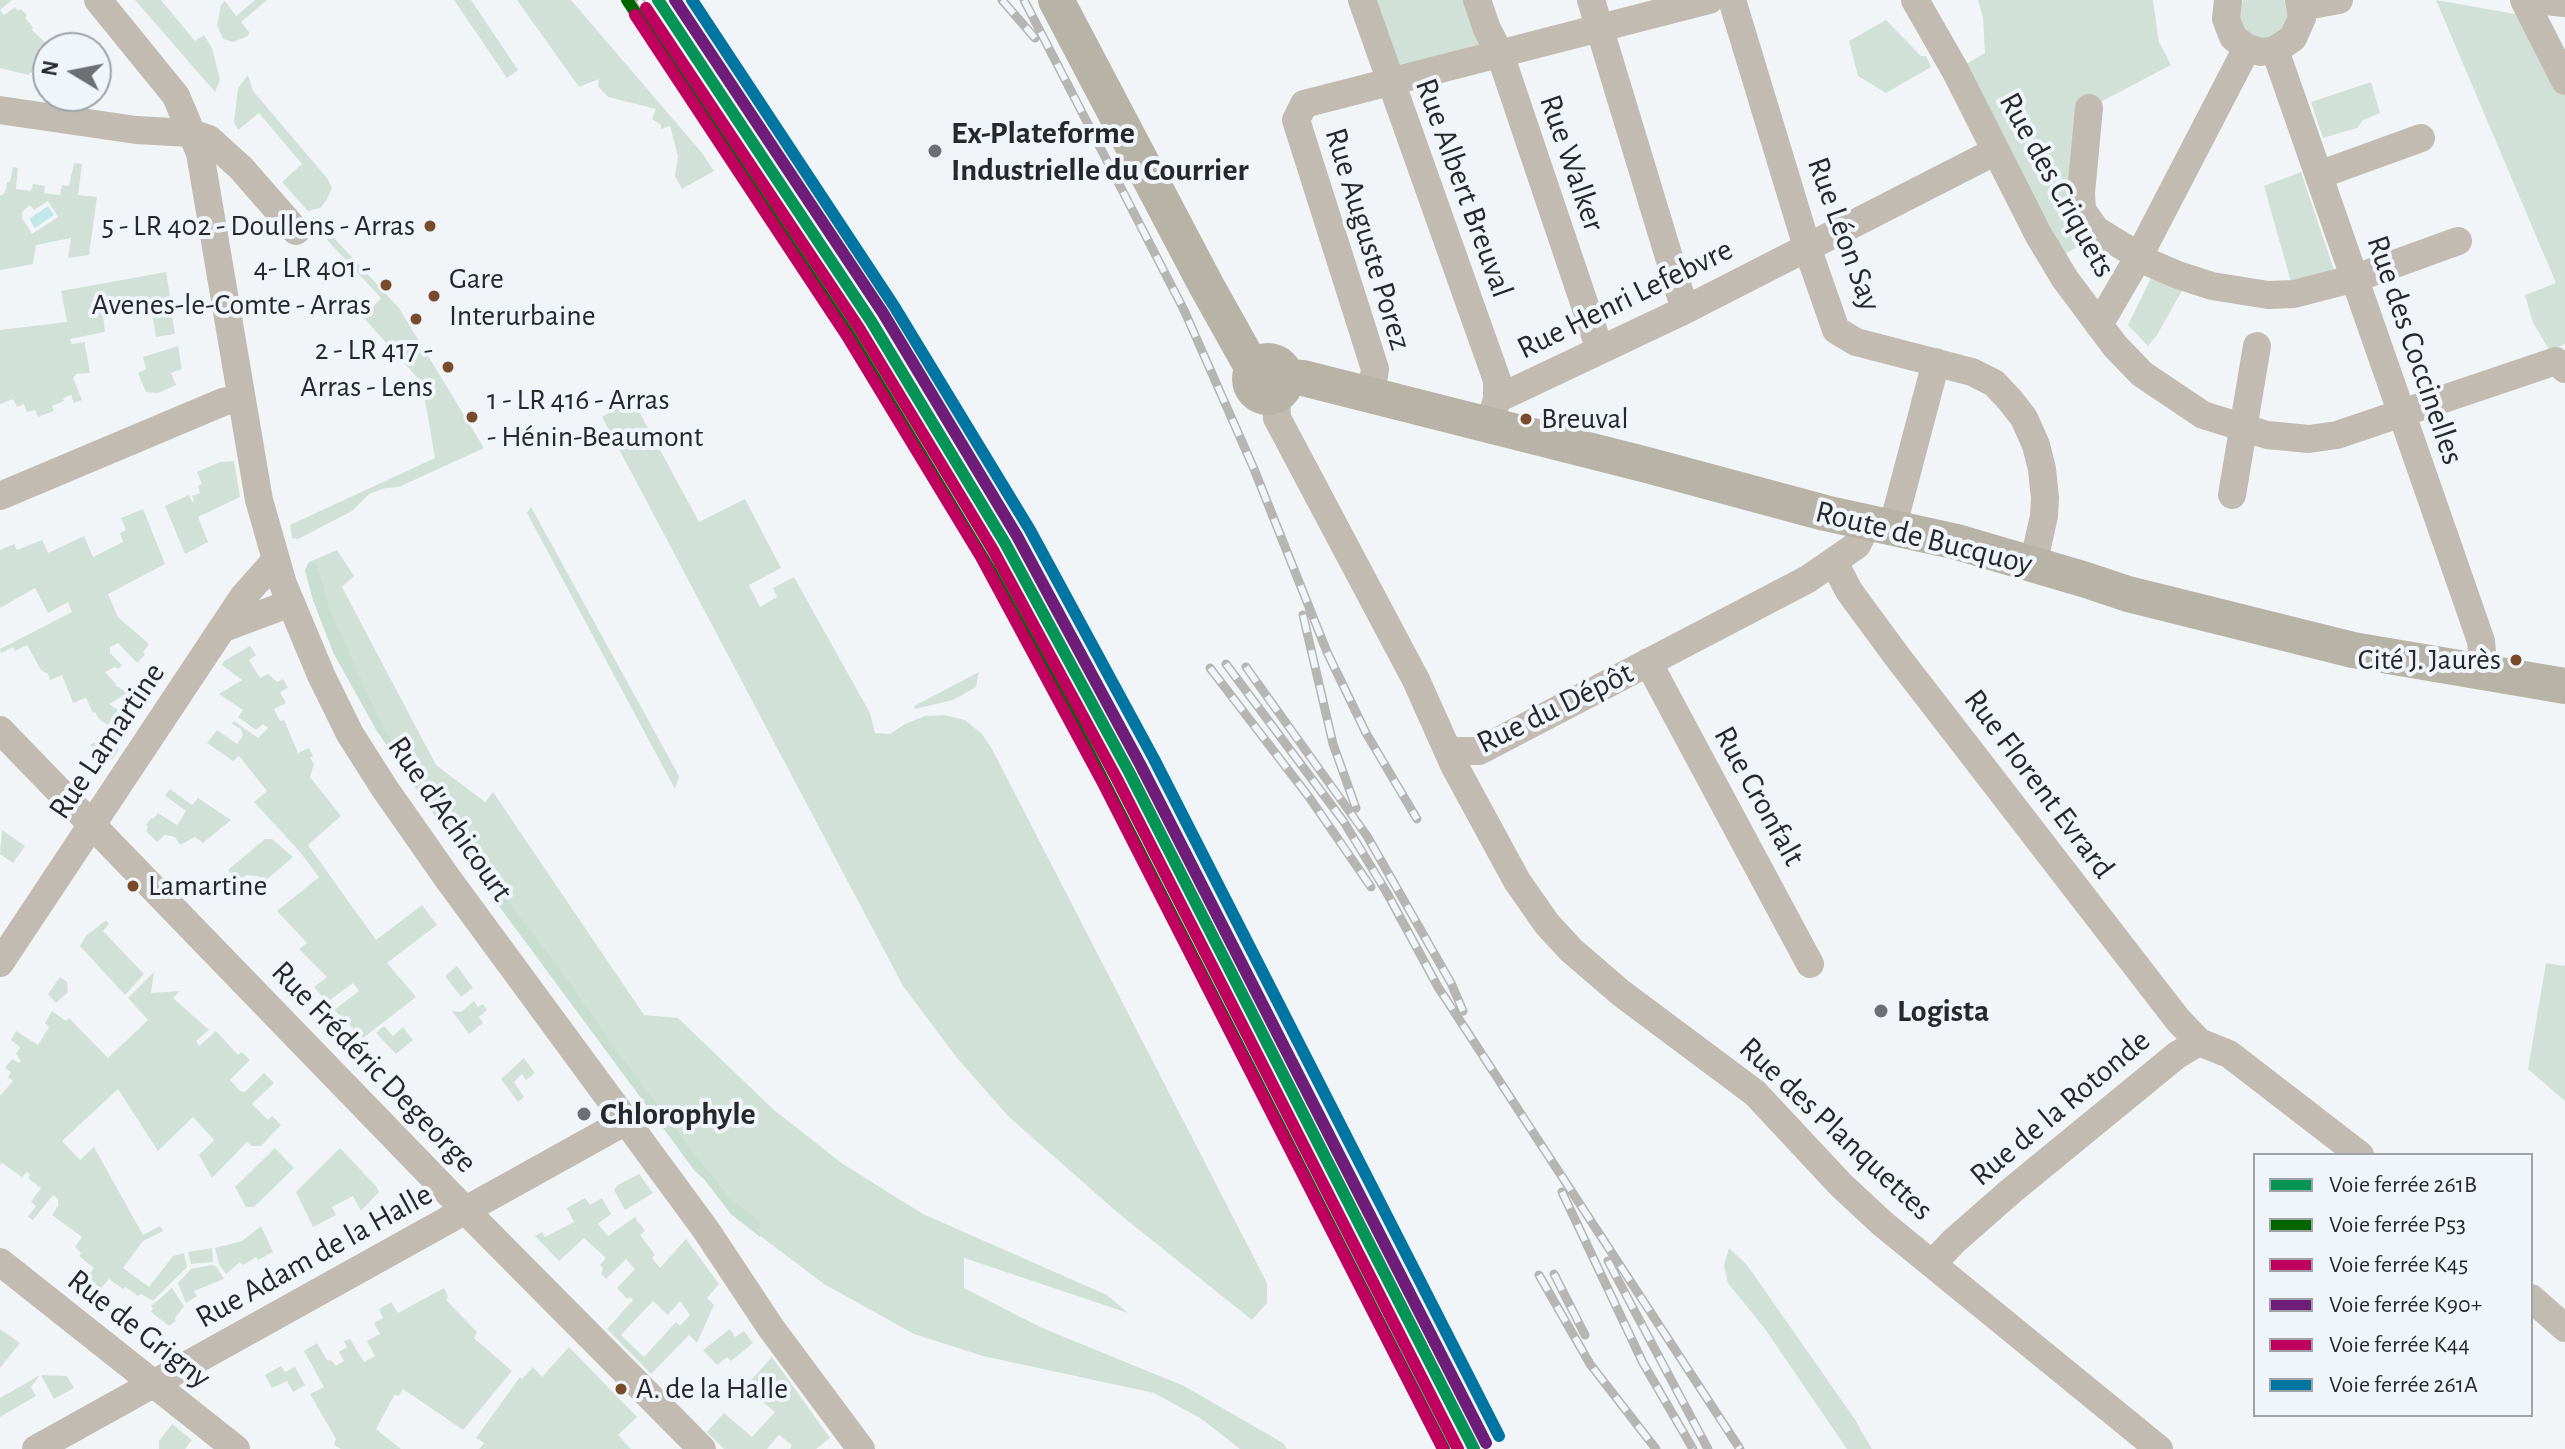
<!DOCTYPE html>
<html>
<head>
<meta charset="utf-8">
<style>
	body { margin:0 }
	#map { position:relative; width:2565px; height:1449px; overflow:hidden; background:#f2f5f7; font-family:"Alegreya Sans",sans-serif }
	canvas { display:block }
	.legend { position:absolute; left:2253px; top:1153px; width:280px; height:264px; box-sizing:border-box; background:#eff5fa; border:2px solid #9fa3a7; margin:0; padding:10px 14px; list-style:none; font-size:24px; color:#26282a }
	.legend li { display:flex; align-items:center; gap:16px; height:40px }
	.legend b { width:40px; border:2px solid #9fa3a7 }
	.north { position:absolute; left:32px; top:32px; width:80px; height:80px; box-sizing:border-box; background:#eff5fa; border:2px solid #9fa3a7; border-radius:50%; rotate:280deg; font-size:22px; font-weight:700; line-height:32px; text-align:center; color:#26282a }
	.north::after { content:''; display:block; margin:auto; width:28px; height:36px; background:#6d7072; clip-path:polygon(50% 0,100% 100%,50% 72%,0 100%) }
</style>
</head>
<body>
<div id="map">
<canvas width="2565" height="1449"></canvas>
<ul class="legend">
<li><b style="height:10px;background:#069456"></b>Voie ferrée 261B</li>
<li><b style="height:10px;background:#060"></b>Voie ferrée P53</li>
<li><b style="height:10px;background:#bf005f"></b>Voie ferrée K45</li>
<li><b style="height:10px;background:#6e1e78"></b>Voie ferrée K90+</li>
<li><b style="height:10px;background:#bf005f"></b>Voie ferrée K44</li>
<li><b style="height:10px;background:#0075a1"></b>Voie ferrée 261A</li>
</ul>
<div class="north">N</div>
</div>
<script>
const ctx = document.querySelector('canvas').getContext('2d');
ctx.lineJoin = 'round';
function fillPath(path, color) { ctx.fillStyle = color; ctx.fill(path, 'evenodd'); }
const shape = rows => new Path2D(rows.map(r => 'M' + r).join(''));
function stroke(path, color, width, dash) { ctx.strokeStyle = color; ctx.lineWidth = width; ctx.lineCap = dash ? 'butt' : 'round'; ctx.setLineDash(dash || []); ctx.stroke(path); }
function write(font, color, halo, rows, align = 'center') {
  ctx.font = font + ' "Alegreya Sans",sans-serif'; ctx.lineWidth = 8; ctx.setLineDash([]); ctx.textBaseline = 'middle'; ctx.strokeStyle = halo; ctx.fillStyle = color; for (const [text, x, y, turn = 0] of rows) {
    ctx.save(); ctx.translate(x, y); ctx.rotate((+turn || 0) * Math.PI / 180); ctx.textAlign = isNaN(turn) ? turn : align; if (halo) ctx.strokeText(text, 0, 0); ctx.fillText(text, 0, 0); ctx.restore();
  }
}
fillPath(shape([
	[0,0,12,0,0,10,4,15,15,7,18,11,21,9,27,15,25,18,33,27,32,30,51,48,48,48,48,58,28,75,0,68],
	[135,0,161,0,195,41,204,35,212,48,220,80,215,92],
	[255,0,267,0,241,22,249,32,248,36,233,42,223,39,217,25,221,5,225,1,236,16],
	[454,0,471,0,518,70,507,78],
	[517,0,571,0,702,153,714,171,682,189,675,176,678,156,670,126,661,129,661,125,652,119,656,109,608,97,598,86,599,79,579,87],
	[1374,0,1469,0,1484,45,1400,71],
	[1978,0,2153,0,2159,42,2171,65,2089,108,2093,238,2065,254,1963,66,1985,53,1983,18],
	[2243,0,2284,0,2289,15,2286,26,2275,37,2258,39,2242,27,2238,11],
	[2436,0,2521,15,2565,95,2565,344,2550,351,2533,323,2525,295,2556,283],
	[1886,20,1921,56,1926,56,1931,67,1886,93,1858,76,1849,41],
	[248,75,253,91,327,178,332,188,326,201,320,208,308,211,282,182,302,164,259,113,238,130,234,122,238,88],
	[2371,82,2380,113,2363,120,2357,128,2323,138,2311,102],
	[74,163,82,164,78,195,97,197,89,255,68,258,71,238,36,245,33,264,0,270,0,195,3,195,6,189,7,182,10,182,13,167,18,168,16,189,31,191,33,184,45,186,44,193,60,195,62,185,69,186],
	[48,201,58,217,32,234,22,218,22,212,30,205,34,210],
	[2301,172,2334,270,2293,289,2264,186],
	[321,224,399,308,484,448,399,487,386,488,369,494,352,511,298,539,292,538,290,525,435,458,422,383,363,317,381,298,316,228],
	[166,272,171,303,167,304,169,314,172,315,175,334,156,337,151,307,103,315,105,332,70,339,72,344,85,342,85,345,90,373,76,374,73,378,82,400,74,403,71,395,63,398,64,401,52,406,54,411,38,417,35,410,27,412,24,404,17,407,13,399,0,404,0,330,67,322,61,291],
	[2151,278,2183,289,2157,335,2148,346,2128,325],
	[178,346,182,369,171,373,176,385,158,393,146,392,138,373,146,369,143,357],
	[633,400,699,522,745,499,781,568,749,585,760,607,777,597,773,588,794,577,870,713,875,733,890,734,905,724,925,716,944,715,965,720,982,734,992,749,1267,1283,1267,1303,1252,1320,1118,1213,1008,1116,957,1058,903,986,602,417],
	[234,461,240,497,198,517,208,542,185,554,165,506,189,495,192,502,194,501,192,496,200,493,198,486,202,484,197,472,220,462],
	[531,507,679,776,675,789,527,513],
	[143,509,165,564,108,594,118,617,149,644,143,652,145,655,137,663,118,643,110,647,110,653,122,665,118,669,115,667,105,672,116,684,115,685,128,693,109,704,118,710,108,725,99,719,95,712,93,713,86,698,73,703,62,675,50,680,48,674,41,670,27,645,15,651,13,647,1,653,0,649,72,612,68,602,48,613,35,588,0,608,0,550,14,544,17,550,42,540,48,553,84,536,93,557,123,542,120,533,126,530,121,518],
	[337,550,354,576,342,587,436,765,485,802,493,792,644,1015,678,1018,774,1110,843,1164,923,1214,1107,1295,1128,1313,964,1258,964,1288,1040,1327,1184,1386,1283,1443,1287,1449,1240,1449,1200,1418,1154,1393,983,1356,914,1334,824,1284,731,1214,705,1180,695,1171,468,864,377,731,334,654,313,600,305,570,309,562],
	[250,646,256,655,249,660,260,678,268,674,277,682,283,679,288,688,280,692,286,703,274,709,280,721,284,720,298,753,309,748,313,756,310,758,314,764,310,777,341,816,308,845,376,940,422,905,437,925,387,963,416,997,363,1038,334,1010,359,991,353,983,327,1002,314,987,327,977,299,949,307,943,277,911,319,877,300,852,254,802,267,791,239,756,233,761,207,743,217,730,237,744,243,736,241,729,232,724,234,721,258,738,268,728,263,724,256,730,238,717,243,710,219,694,242,680,222,665,224,661],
	[979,672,976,687,953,700,915,709,914,706],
	[103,738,119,749,112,760,90,745],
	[170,789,192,805,198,798,231,820,203,843,195,837,180,845,175,837,165,835,157,842,146,831,148,827,146,825,151,818,153,819,158,813,177,825,186,811,165,796],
	[2,830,25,846,13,863,0,854],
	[265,839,272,839,293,857,264,882,258,876,246,875,239,881,228,870],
	[106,920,109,924,103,931,144,974,125,995,80,946,86,936],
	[2546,963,2565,966,2565,1101,2528,1069],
	[457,966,473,988,461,997,445,976],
	[154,972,151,993,180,991,173,998,209,1030,196,1041,199,1046,216,1031,238,1055,242,1052,250,1060,230,1080,240,1091,245,1092,264,1073,274,1083,252,1104,268,1120,272,1116,281,1125,261,1146,252,1146,247,1142,212,1178,199,1155,214,1140,193,1117,158,1151,118,1089,62,1141,80,1160,94,1147,143,1235,160,1226,163,1231,143,1241,123,1268,149,1287,173,1256,184,1253,187,1267,153,1301,141,1294,138,1296,126,1287,123,1289,109,1279,98,1292,84,1281,94,1268,79,1256,81,1253,75,1247,82,1237,52,1215,58,1206,58,1199,53,1195,33,1220,28,1217,36,1206,31,1202,41,1188,28,1178,30,1175,27,1172,22,1177,2,1163,0,1165,0,1096,13,1081,8,1077,11,1072,5,1068,12,1059,19,1063,21,1061,16,1054,20,1047,11,1040,16,1031,38,1045,49,1027,45,1023,52,1011,66,1021,69,1018,108,1058,148,1020,128,998],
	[60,977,67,982,68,992,56,1003,48,994],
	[474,1001,478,1007,483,1004,487,1010,479,1017,483,1023,469,1034,452,1011,461,1012],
	[384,1026,393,1036,403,1027,413,1040,396,1054,376,1033],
	[524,1058,535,1073,526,1080,522,1074,514,1082,524,1097,518,1102,501,1079],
	[275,1148,294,1168,254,1207,246,1207,235,1187],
	[340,1148,376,1186,379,1192,361,1211,353,1196,332,1207,336,1215,313,1227,296,1192],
	[639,1174,653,1193,625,1210,614,1190,618,1185],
	[585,1198,590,1205,602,1198,611,1214,598,1224,608,1236,635,1217,645,1231,640,1235,655,1255,652,1258,660,1268,686,1239,719,1284,707,1298,714,1305,697,1343,689,1335,651,1374,607,1329,633,1300,630,1297,627,1299,617,1288,635,1269,626,1259,606,1279,601,1274,603,1268,600,1265,606,1258,584,1238,559,1261,535,1236,542,1232,545,1237,574,1222,567,1208],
	[653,1301,668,1315,680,1301,690,1315,680,1326,676,1322,644,1357,621,1335],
	[261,1226,273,1252,258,1260,256,1257,243,1265,240,1262,226,1274,219,1264,215,1248,242,1241],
	[212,1248,213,1262,191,1264,188,1252],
	[1729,1248,1747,1265,1854,1418,1872,1449,1847,1449,1765,1329,1728,1283,1724,1266],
	[211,1265,216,1266,224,1279,194,1291,197,1296,186,1303,178,1283,191,1269],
	[172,1288,184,1306,175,1318,176,1321,169,1326,151,1312,153,1308,151,1306],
	[444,1288,448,1297,446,1300,477,1332,474,1338,512,1371,463,1430,403,1389,398,1397,395,1394,376,1429,401,1449,341,1449,334,1445,336,1439,310,1394,324,1387,304,1351,317,1343,327,1360,332,1361,336,1366,344,1361,339,1352,347,1347,344,1341,350,1339,364,1362,375,1356,367,1341,380,1334,374,1323,383,1318,379,1309,391,1302,398,1313],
	[0,1329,20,1343,0,1368],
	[730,1329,735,1337,744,1331,753,1343,731,1361,727,1357,717,1365,703,1350],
	[569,1347,637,1417,618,1435,631,1449,479,1449,484,1443,476,1438,520,1377,522,1379,533,1367,542,1377],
	[772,1357,830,1438,816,1449,790,1449,792,1445,779,1435,767,1449,724,1449,707,1432,724,1413,752,1437,775,1412,752,1393,750,1395,743,1389],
	[281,1366,285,1372,295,1367,305,1385,293,1392,287,1381,272,1388,265,1375],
	[40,1375,31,1387,36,1396,0,1417,0,1398],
	[41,1375,67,1376,74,1388,54,1399],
	[172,1424,192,1440,185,1449,159,1449,159,1441]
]), '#d2e1d8');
fillPath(shape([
	[309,562,317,564,330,611,383,727,425,792,564,975,616,1050,699,1160,729,1197,759,1221,760,1237,731,1214,705,1180,695,1171,468,864,377,731,334,654,313,600,305,570]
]), '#c7ded0');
fillPath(shape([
	[48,206,54,215,35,228,29,219]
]), '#c1e7e8');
stroke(shape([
	[98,0,176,96,200,153,259,500,283,584,321,675,350,734,385,789,448,879,706,1230,771,1328,861,1449],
	[1362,0,1497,380,1497,399],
	[1477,0,1487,29,1500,54,1600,350],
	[1591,0,1685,310],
	[1732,0,1807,247,1836,330,1856,342,1972,372,1994,383,2010,400,2024,418,2036,445,2042,469,2045,498,2044,516,2033,565],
	[1915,0,1955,70,2038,234,2065,279,2115,346,2142,374,2203,415,2267,435,2309,439,2337,435,2556,361,2565,369],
	[2228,0,2226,19,2233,37,2247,48,2261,52,2275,50,2293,38,2302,18,2299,0],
	[2524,0,2565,81],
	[2536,0,2565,3],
	[2301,7,2339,0],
	[2275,50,2481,641,2483,662,2481,673],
	[2089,108,2081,193,2082,210,2096,230,2150,263,2178,275,2212,286,2268,295,2294,294,2356,278,2458,241],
	[0,110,136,130,191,133,209,139,241,168,296,231],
	[2319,175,2421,138],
	[2099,325,2139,256,2247,48],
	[1276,396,1277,418,1416,680,1454,765,1517,881,1547,924,1571,950,1621,993,1755,1093,1841,1185,1883,1224,2159,1449],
	[1371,396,1375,369,1296,120,1304,104,1709,0],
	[1489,426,1497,399,1685,310,1996,151],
	[2232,495,2257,346],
	[0,496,223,402,241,398],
	[1892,529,1936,362],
	[1834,562,1849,591,1896,655,2178,1020,2199,1042],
	[224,628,291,603],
	[1648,662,1810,964],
	[0,730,466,1211,702,1449],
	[1449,751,1479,751,1808,579,1857,545,1868,523],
	[0,963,243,597,275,561],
	[2199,1042,2229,1054,2360,1155],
	[0,1262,236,1449],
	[1933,1263,1954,1241,2011,1191,2177,1055,2199,1042],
	[2531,1298,2565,1328],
	[36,1449,626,1121]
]), '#c1bbb1', 28);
stroke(shape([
	[1056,0,1206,285,1248,360,1255,366],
	'1250 379a18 18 0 1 1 36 0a18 18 0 1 1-36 0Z',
	[1286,377,1303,378,1647,465,1825,513,1957,542,2086,580,2128,594,2353,650,2565,686]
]), '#b8b3a7', 36);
const rail = shape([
	[639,0,859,330,958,492,1039,636,1102,753,1456,1449],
	[1002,0,1035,38],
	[1024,0,1184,310,1254,469,1327,652,1366,733,1417,819],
	[1303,615,1333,744,1356,808],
	[1226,664,1344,822,1387,893,1438,987,1740,1449],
	[1246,667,1367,836,1451,983,1463,1011],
	[1210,668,1309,797,1371,887],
	[1562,1192,1643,1363,1693,1449],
	[1608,1261,1708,1449],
	[1554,1274,1585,1335],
	[1539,1275,1590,1364,1656,1449]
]);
stroke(rail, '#b6b5b1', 9);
stroke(rail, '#eff5fa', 6, [18]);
stroke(shape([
	[658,0,871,321,1005,543,1129,772,1474,1449]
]), '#069456', 12);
stroke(shape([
	[627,0,850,336,989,568,1075,725,1444,1449]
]), '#060', 12);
stroke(shape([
	[646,8,859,328,993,550,1117,779,1458,1449]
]), '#bf005f', 12);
stroke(shape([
	[675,0,883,313,1017,536,1141,766,1486,1443]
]), '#6e1e78', 12);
stroke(shape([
	[635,15,847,336,981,557,1104,785,1443,1449]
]), '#bf005f', 12);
stroke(shape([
	[692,0,894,306,1030,530,1154,759,1499,1436]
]), '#0075a1', 12);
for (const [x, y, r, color] of [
	[935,151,8,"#6d7072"],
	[430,226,7,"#7a4b2a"],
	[386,285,7,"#7a4b2a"],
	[434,296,7,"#7a4b2a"],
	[416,319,7,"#7a4b2a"],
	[448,367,7,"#7a4b2a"],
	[472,417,7,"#7a4b2a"],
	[1526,419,7,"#7a4b2a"],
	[2516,660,7,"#7a4b2a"],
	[133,886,7,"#7a4b2a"],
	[1881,1011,8,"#6d7072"],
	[584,1114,8,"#6d7072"],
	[621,1389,7,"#7a4b2a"]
]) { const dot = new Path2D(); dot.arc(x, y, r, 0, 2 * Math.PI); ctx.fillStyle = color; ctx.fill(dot); stroke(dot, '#eff5fa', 3); }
write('30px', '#26282a', '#eff5fa', [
	["5 - LR 402 - Doullens - Arras",415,226,"right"],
	["4- LR 401 -",371,268,"right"],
	["Avenes-le-Comte - Arras",371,305,"right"],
	["Gare",449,279],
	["Interurbaine",449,316],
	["2 - LR 417 -",433,350,"right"],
	["Arras - Lens",433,387,"right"],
	["1 - LR 416 - Arras",487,400],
	["- Hénin-Beaumont",487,437],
	["Breuval",1541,419],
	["Cité J. Jaurès",2501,660,"right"],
	["Lamartine",148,886],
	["A. de la Halle",636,1389]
], 'left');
write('bold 32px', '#26282a', '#eff5fa', [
	["Ex-Plateforme",951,133],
	["Industrielle du Courrier",951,170],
	["Logista",1897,1011],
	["Chlorophyle",600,1114]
], 'left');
write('32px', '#26282a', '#eff5fa', [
	["Rue Walker",1572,163,71],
	["Rue des Criquets",2057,185,61],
	["Rue Albert Breuval",1464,188,70],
	["Rue Léon Say",1844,234,70],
	["Rue Auguste Porez",1368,239,73],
	["Rue Henri Lefebvre",1625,299,-26],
	["Rue des Coccinelles",2415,350,71],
	["Route de Bucquoy",1924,538,14],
	["Rue du Dépôt",1555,708,-26],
	["Rue Lamartine",107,741,-56],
	["Rue Florent Evrard",2039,784,53],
	["Rue Cronfalt",1759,796,61],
	["Rue d'Achicourt",450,819,55],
	["Rue Frédéric Degeorge",374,1067,46],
	["Rue de la Rotonde",2060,1108,-40],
	["Rue des Planquettes",1836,1129,43],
	["Rue Adam de la Halle",314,1256,-29],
	["Rue de Grigny",139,1329,38]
]);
</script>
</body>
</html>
